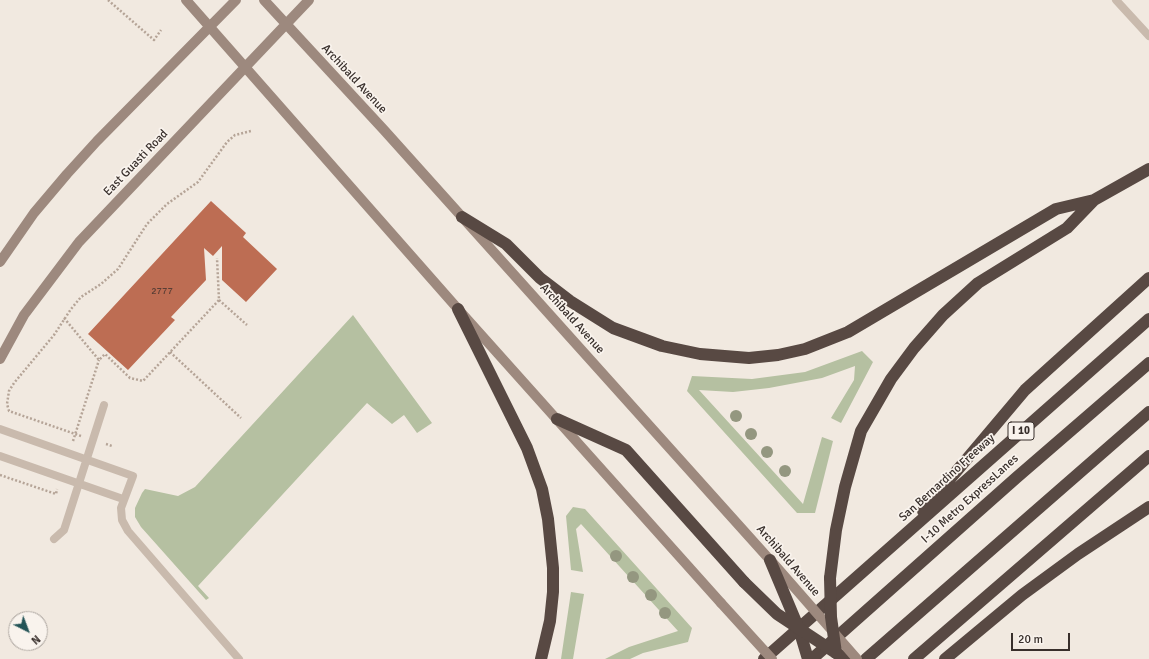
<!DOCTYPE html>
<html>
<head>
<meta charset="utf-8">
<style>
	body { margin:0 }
	#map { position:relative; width:1149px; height:659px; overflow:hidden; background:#f1e9e0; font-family:Signika,sans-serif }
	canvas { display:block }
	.north { position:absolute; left:8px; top:611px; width:40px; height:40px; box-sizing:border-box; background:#f9f3ed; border:1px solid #aca59f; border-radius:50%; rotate:138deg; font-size:11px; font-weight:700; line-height:16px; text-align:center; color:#382f2b }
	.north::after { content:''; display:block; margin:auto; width:14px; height:18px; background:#235356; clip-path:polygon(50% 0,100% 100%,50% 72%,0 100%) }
	.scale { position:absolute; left:1011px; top:633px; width:59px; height:18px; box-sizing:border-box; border:2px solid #382f2b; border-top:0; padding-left:5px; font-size:12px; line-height:14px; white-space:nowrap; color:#382f2b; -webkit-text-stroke:3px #f9f3ed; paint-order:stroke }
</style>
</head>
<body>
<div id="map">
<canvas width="1149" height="659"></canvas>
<div class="north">N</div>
<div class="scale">20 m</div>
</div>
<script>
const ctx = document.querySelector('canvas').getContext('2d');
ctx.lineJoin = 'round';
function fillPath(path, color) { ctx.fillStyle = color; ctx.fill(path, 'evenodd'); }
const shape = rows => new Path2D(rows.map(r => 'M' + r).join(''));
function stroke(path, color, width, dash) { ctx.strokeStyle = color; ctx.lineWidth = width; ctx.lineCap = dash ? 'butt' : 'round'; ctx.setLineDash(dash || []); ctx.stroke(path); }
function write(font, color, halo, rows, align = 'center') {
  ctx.font = font + ' Signika,sans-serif'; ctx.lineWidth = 3.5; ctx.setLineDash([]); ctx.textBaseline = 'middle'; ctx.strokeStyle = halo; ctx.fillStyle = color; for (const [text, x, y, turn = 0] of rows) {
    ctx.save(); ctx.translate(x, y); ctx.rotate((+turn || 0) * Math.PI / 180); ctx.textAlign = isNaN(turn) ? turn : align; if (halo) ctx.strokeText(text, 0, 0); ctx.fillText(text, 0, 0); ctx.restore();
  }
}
fillPath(shape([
	[353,315,432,423,417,433,404,415,392,424,367,403,198,586,209,598,206,600,141,527,135,517,135,508,142,493,145,489,178,496,195,487],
	[862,351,873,362,841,423,831,418,854,380,855,366,822,378,769,388,733,392,699,390,803,504,822,437,833,441,815,513,797,513,687,391,692,376,752,379,805,372],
	[573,507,585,509,692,628,688,642,643,653,630,659,605,659,629,647,678,631,581,524,576,529,583,572,571,570,566,516],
	[571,592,584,594,573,659,561,659]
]), '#b5c0a1');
fillPath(shape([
	[211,201,246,233,243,237,277,269,246,302,222,280,222,246,213,256,204,248,206,280,171,317,175,320,128,370,88,334]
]), '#bd6d53');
stroke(shape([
	[108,0,154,40,161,30],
	[219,300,247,325],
	[64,318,99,360,105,354,130,378,143,381,219,300,217,258],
	[170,352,241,418],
	[81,436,9,411,7,404,9,391,14,383,54,335,71,309,81,297,101,284,118,269,147,224,167,204,198,182,227,142,235,135,251,131],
	[73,441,99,360],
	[106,444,112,446],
	[0,475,56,494,57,489]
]), '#b5a497', 2.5, [2, 2]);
stroke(shape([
	[1116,0,1149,36],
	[0,429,133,476,121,508,122,520,128,531,239,659],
	[0,456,123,499],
	[54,539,64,530,104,405]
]), '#c9baad', 8);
stroke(shape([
	[186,0,458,309,721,603],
	[264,0,384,130,770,560],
	[0,262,34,213,67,174,97,141,236,0],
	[0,359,24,315,79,242,309,0]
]), '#9d897e', 10);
stroke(shape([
	[462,217,506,244,540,278,570,301,613,328,662,346,700,354,749,358,778,355,805,349,848,332,1056,209,1094,200,1149,169],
	[458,309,527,448,542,489,548,519,553,568,553,592,550,621,541,659],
	[557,419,626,450,744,582],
	[923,511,1025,390,1149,278],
	[830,578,836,530,845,487,861,431,891,379,914,348,943,315,978,283,1067,228,1094,200],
	[799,629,808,659],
	[836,653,848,659],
	[764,659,1149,319],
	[812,659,1016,478,1149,363],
	[866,659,1149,412],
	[914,659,1149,456],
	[945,659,1022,595,1078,554,1149,507]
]), '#584943', 12);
stroke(shape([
	[773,563,857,659],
	[721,603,772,659]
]), '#9d897e', 10);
stroke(shape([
	[770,560,799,629],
	[830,578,831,617,836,653],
	[744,582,777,614,836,653]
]), '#584943', 12);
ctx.fillStyle = '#949780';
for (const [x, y] of [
	[736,416],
	[751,434],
	[767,452],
	[785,471],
	[616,556],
	[633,577],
	[651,595],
	[665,613]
]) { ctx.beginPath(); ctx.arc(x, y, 6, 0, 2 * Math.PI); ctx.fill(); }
write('10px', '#593e35', null, [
	["2777",162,291]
]);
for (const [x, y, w] of [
	[1021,431,26]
]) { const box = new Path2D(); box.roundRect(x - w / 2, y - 9, w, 18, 3); ctx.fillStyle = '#f9f3ed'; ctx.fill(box); stroke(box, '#382f2b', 1); }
write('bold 11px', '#382f2b', null, [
	["I 10",1021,431]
]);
write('12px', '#382f2b', '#f9f3ed', [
	["Archibald Avenue",354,79,47],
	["East Guasti Road",136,163,-46],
	["Archibald Avenue",572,319,48],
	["San Bernardino Freeway",947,478,-42],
	["I-10 Metro ExpressLanes",970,499,-42],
	["Archibald Avenue",788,561,49]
]);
</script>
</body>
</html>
